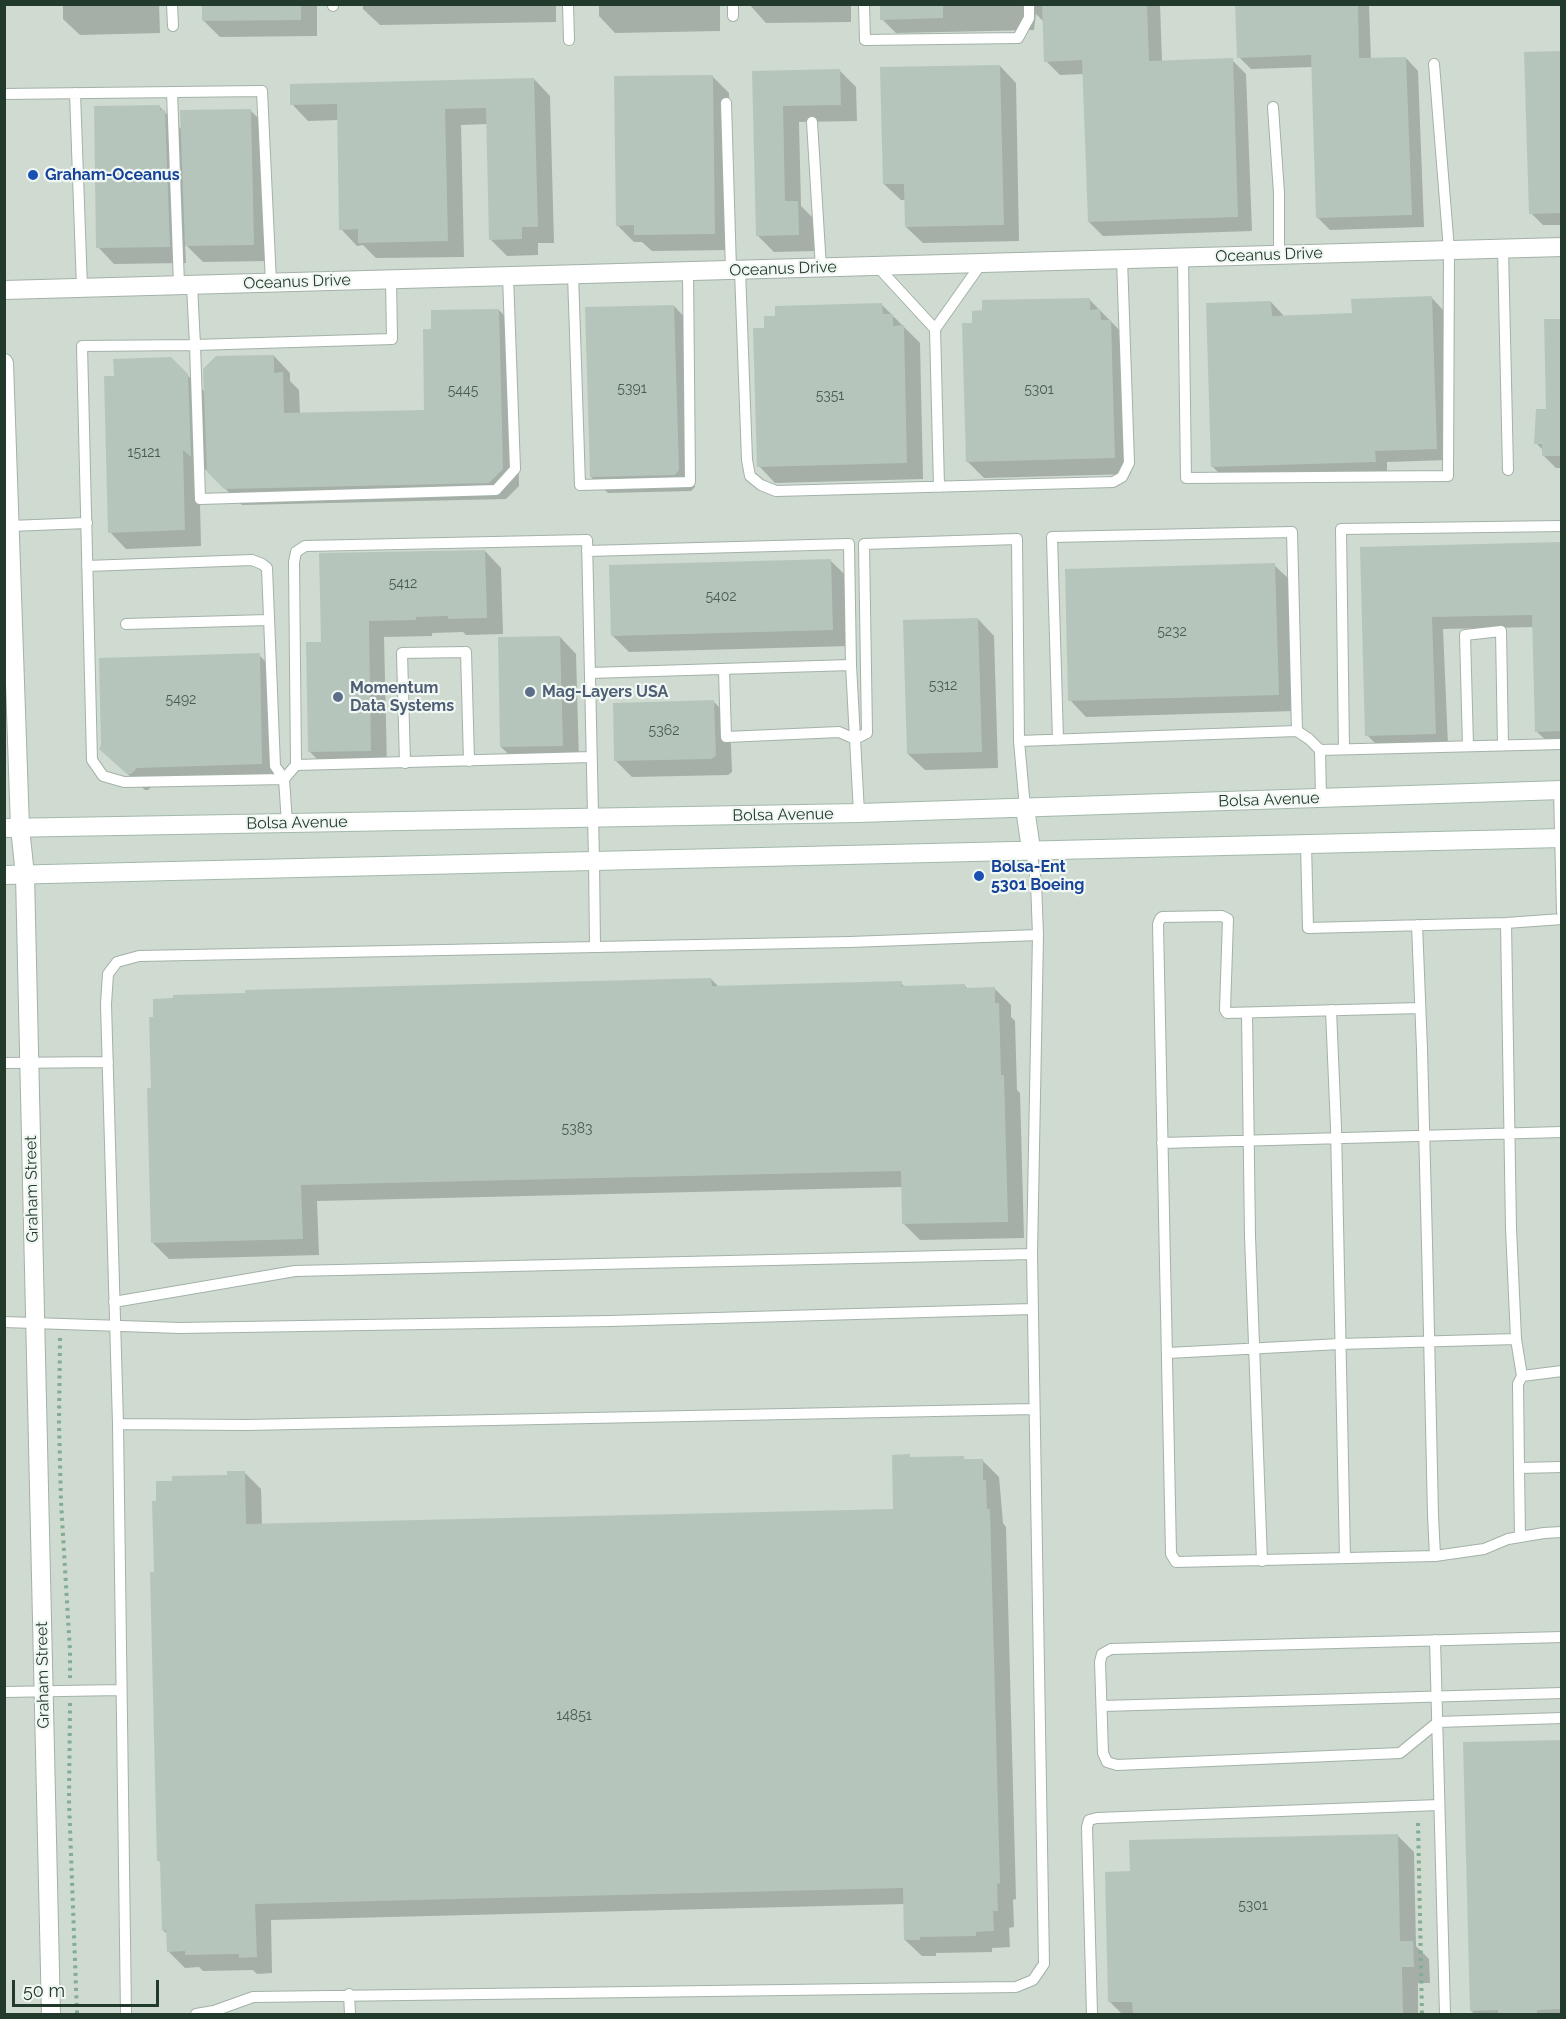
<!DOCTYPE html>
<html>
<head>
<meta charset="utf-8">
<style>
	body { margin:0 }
	#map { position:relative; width:1566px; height:2019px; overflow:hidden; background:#e0eae3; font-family:Raleway,sans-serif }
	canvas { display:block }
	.frame { position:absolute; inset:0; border:6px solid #223a2c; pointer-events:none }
	.scale { position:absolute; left:12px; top:1980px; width:147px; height:27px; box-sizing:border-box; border:3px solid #223a2c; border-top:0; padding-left:8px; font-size:18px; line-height:21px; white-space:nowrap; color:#223a2c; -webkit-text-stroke:4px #f1f7f2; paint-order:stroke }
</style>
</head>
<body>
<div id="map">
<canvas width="1566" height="2019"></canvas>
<div class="frame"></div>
<div class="scale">50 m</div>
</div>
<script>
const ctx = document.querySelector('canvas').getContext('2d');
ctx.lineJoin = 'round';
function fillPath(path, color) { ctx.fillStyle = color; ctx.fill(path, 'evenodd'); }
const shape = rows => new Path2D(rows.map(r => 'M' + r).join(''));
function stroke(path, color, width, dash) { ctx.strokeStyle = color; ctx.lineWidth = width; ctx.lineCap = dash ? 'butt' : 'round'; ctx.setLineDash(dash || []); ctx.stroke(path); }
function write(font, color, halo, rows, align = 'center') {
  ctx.font = font + ' Raleway,sans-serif'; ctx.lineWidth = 4.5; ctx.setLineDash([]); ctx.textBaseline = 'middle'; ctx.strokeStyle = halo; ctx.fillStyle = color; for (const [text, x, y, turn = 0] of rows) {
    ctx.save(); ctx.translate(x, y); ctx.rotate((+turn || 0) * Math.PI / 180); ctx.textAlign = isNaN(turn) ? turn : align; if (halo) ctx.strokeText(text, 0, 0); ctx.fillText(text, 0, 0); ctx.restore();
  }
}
fillPath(shape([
	[5,5,1561,5,1561,2014,5,2014]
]), '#cfdad1');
fillPath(shape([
	[63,4,159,4,160,33,80,35,63,19],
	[204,4,317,4,317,36,220,37,204,21],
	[363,4,556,4,556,22,380,25,363,9],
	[599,4,720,4,720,31,615,33,599,16],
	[749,4,851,4,851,22,766,23],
	[882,4,1160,4,1162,62,1232,60,1246,74,1252,231,1103,236,1089,222,1084,74,1060,75,1046,61,1045,23,1036,14,1034,30,896,33,882,19],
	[1237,4,1379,4,1369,5,1371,60,1406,58,1418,71,1424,227,1330,230,1318,218,1313,67,1251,69,1239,57],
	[1562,52,1562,225,1543,225,1531,213],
	[1000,66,1016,83,1019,241,923,243,906,227,906,200,901,200,884,184],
	[839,70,856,87,857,121,799,122,801,206,814,219,815,251,774,252,757,235,754,72],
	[712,76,729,93,731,250,652,251,642,242,634,242,617,225],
	[534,79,550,96,554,243,538,243,538,255,507,256,490,239,488,124,461,125,464,257,376,258,363,245,357,246,341,229,339,120,308,121,292,104],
	[159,106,182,130,250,110,267,127,270,261,203,262,185,244,186,263,114,264,98,247],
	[1431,297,1443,310,1448,460,1387,462,1387,473,1225,479,1213,467,1271,302,1283,315,1283,318,1353,315],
	[1089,299,1127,338,1131,474,984,478,967,461,974,324],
	[882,305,920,343,923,479,775,483,759,466,766,329,777,318],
	[674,306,690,323,695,487,691,491,608,493,591,477],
	[499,310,515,327,519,486,506,499,242,505,199,463,201,546,126,549,110,532,187,375,206,393,274,356,290,373,290,381,299,390,300,414,426,412],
	[1562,320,1562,468,1556,468,1544,456,1544,451,1536,443,1548,410],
	[1562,543,1562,743,1549,743,1536,731,1534,627,1443,629,1448,745,1379,747,1367,735,1361,548],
	[485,551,501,568,503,634,466,635,463,632,432,633,432,636,384,637,387,767,326,768,310,752,323,643],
	[831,561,847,577,849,646,629,652,612,635],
	[1274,565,1291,581,1295,711,1086,717,1070,700],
	[978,619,994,636,998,768,925,770,908,754],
	[560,637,576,654,579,762,518,763,501,747],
	[259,655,276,672,278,780,154,784,148,790,145,790,118,765],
	[714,702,730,718,732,772,728,775,632,777,615,760],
	[711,979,719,987,901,983,905,987,964,985,968,989,994,988,1011,1005,1011,1017,1015,1021,1017,1090,1020,1093,1024,1238,920,1240,904,1224,903,1187,317,1201,319,1255,169,1259,152,1242],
	[909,1456,913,1459,963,1458,967,1461,982,1460,999,1477,1003,1523,1006,1527,1016,1899,1013,1900,1014,1927,1009,1928,1010,1947,992,1948,992,1952,936,1953,936,1956,922,1956,905,1940,905,1904,271,1920,272,1973,257,1974,253,1970,203,1971,199,1967,185,1968,168,1951,168,1935,163,1930,162,1863,158,1860,156,1573,228,1477,244,1472,261,1489,262,1525,894,1510],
	[1562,1742,1562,2014,1475,2014,1471,2011],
	[1397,1835,1414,1852,1416,1946,1429,1959,1430,1983,1418,1983,1418,2014,1122,2014,1110,2002,1131,1873]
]), '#0003');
fillPath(shape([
	[202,4,301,4,301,20,202,21],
	[880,4,943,4,943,18,880,20],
	[1042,4,1147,4,1149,61,1233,58,1238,217,1088,222,1082,60,1044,62],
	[1235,4,1358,4,1359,58,1406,57,1412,215,1316,218,1311,55,1237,58],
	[1562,51,1562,213,1529,214,1524,52],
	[1000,65,1004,225,905,227,904,184,883,184,880,67],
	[840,69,841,105,783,106,785,201,798,201,799,235,756,236,752,71],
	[713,75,715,234,634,235,634,225,616,226,614,76],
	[534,78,538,227,522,227,522,239,489,240,486,108,445,109,448,241,358,243,358,229,339,230,337,104,290,105,290,84],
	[160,105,160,110,165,110,170,247,96,248,94,106],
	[251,109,254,245,185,246,180,110],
	[1432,296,1437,449,1375,451,1376,462,1211,467,1206,303,1271,301,1272,316,1352,313,1351,299],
	[1090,298,1090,310,1100,309,1101,320,1111,320,1115,458,966,462,962,323,972,323,972,311,982,310,982,300],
	[882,303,883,314,893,314,893,326,904,325,907,463,757,467,753,328,764,328,764,316,775,316,775,306],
	[674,305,679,470,675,475,590,477,585,307],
	[499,309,503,469,489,483,224,489,207,472,203,369,216,356,274,355,274,373,283,372,284,413,424,410,423,329,431,329,431,310],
	[1544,319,1562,319,1562,456,1542,456,1542,444,1534,444,1536,409,1546,409],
	[171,357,188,374,191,457,183,450,185,530,108,533,104,376,114,376,113,359],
	[1562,542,1562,731,1535,732,1532,615,1432,617,1436,734,1365,736,1360,547],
	[485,550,487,618,448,619,448,616,416,617,416,620,369,621,371,751,308,752,306,642,321,642,319,553],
	[831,559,833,630,611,636,609,565],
	[1275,563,1279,695,1068,701,1065,569],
	[978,618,982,752,907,754,903,620],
	[560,636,563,746,500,747,498,637],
	[260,653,262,764,137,768,131,774,127,774,99,749,101,745,99,658],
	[714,700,716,756,711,759,614,761,613,703],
	[711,978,712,986,902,981,902,986,965,984,965,988,995,987,995,1003,999,1003,1001,1075,1004,1075,1008,1222,902,1224,901,1171,301,1185,303,1239,151,1243,147,1088,151,1088,149,1017,153,1017,153,999,173,998,173,995,245,993,245,990],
	[910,1454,910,1457,964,1456,964,1459,983,1459,983,1480,986,1480,987,1509,990,1509,1000,1883,997,1884,998,1911,993,1911,994,1931,976,1932,976,1936,920,1937,920,1940,904,1940,903,1888,255,1904,257,1957,239,1958,239,1954,185,1955,185,1951,167,1952,166,1930,162,1931,160,1860,157,1861,150,1572,154,1572,152,1501,156,1501,156,1481,172,1481,172,1476,227,1475,227,1471,245,1471,246,1524,893,1509,892,1455],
	[1562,1740,1562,2009,1537,2010,1537,2014,1498,2014,1498,2010,1470,2011,1463,1742],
	[1398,1834,1400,1941,1413,1941,1414,1967,1402,1967,1403,2014,1133,2014,1132,2002,1108,2002,1105,1872,1130,1871,1129,1840]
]), '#b6c5bb');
const service = shape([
	[172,4,173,26],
	[333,4,333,6],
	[568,4,569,40],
	[733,4,733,16],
	[864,4,865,40,1018,38,1029,18,1029,4],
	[172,92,179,285],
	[75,93,82,288],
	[4,94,262,91,271,283],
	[726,103,731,270],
	[1273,107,1279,193,1279,255],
	[812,122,821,268],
	[1503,249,1508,470],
	[1183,258,1186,478,1448,476,1449,250,1434,64],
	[877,266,935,329],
	[740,270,747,460,750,476,761,485,776,491,1113,482,1122,477,1129,463,1122,259],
	[573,274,580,485,690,482,688,271],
	[391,279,392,339,195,345,200,499,496,490,515,469,508,276],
	[192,285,195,345,82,346,92,760,103,776,124,782,284,779],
	[939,487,935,329,981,264],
	[10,526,87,523],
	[587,551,849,544,851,665,859,813],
	[87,566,252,560,262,564,267,568,275,766,284,779],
	[126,624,268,620],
	[724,670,726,737,839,732,855,739,867,733,864,544,1017,539,1019,741,1025,808],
	[590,673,851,665],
	[1058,740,1052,537,1292,532,1297,731],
	[1019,741,1297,731,1309,739,1320,750,1321,798],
	[1468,746,1465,635,1501,631,1503,745],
	[1344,749,1341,529,1562,526],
	[1320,750,1562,744],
	[405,763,402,653,466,652,469,761],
	[296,765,591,757],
	[1559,790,1562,912],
	[287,823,284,779,296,765,294,562,296,552,305,546,587,540,594,860,595,946],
	[1306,844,1308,928,1506,923],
	[1417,925,1422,1049,1427,1243,1433,1515,1435,1556,1176,1562,1171,1554,1170,1504,1158,924,1160,919,1162,917,1222,916,1228,919,1225,1010,1227,1013,1420,1008],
	[1331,1010,1336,1128,1345,1558],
	[1247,1013,1250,1236,1262,1561],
	[4,1063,108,1062],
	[1162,1143,1562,1132],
	[114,1302,295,1271,1032,1254],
	[4,1322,180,1328,610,1321,1032,1309],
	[1168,1353,1340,1344,1516,1339],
	[1562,1371,1522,1376,1518,1384,1519,1468,1562,1467],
	[1522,1376,1516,1339,1511,1228,1506,923,1562,919],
	[118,1424,246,1425,1034,1409],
	[1519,1468,1520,1537],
	[1435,1556,1484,1549,1508,1539,1544,1533,1562,1532],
	[1562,1637,1111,1649,1102,1654,1100,1662,1103,1753,1107,1762,1117,1765,1400,1753,1438,1722,1562,1718],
	[1435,1640,1445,2014],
	[4,1692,121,1690],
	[1102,1706,1562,1693],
	[349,1994,350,2014],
	[126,2014,118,1424,106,1004,108,974,117,962,139,956,850,942,1038,935],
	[196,2014,214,2011,253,1997,1016,1987,1033,1980,1044,1964,1032,1254,1038,935,1036,882,1031,849],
	[1092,2014,1087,1827,1089,1820,1097,1818,1439,1805]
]);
const minor = shape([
	[4,290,1562,247]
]);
const tertiary = shape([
	[4,363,20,828,25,875,51,2014]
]);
const secondary = shape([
	[1025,808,1031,849],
	[4,828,859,813,1562,790],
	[4,875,1562,838]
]);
stroke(service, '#a3b2a8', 12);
stroke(minor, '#a3b2a8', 20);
stroke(tertiary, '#a3b2a8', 20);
stroke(secondary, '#a2b9aa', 20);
stroke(shape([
	[60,1338,59,1423,61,1502,70,1651,70,1678],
	[70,1703,69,1801,77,2014],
	[1418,1823,1422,2014]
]), '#82ad92', 4, [3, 4.5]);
stroke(service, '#fff', 10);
stroke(minor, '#fff', 18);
stroke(tertiary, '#fff', 18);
stroke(secondary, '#fff', 18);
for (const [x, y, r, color] of [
	[33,175,6,"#1a4fb4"],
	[530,692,6,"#5c6f8a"],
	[338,697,6,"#5c6f8a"],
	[979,876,6,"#1a4fb4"]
]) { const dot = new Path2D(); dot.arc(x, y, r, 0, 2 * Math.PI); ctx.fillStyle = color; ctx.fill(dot); stroke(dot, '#f1f7f2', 2); }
write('14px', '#475d50', null, [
	["5391",632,389],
	["5301",1039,390],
	["5445",463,391],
	["5351",830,396],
	["15121",144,453],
	["5412",403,584],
	["5402",721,597],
	["5232",1172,632],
	["5312",943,686],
	["5492",181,700],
	["5362",664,731],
	["5383",577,1129],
	["14851",574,1716],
	["5301",1253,1906]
]);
write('bold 16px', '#164399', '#f1f7f2', [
	["Graham-Oceanus",45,175],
	["Bolsa-Ent",991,867],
	["5301 Boeing",991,885]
], 'left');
write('16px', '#223a2c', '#f1f7f2', [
	["Oceanus Drive",1269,255,-2],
	["Oceanus Drive",783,269,-2],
	["Oceanus Drive",297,282,-2],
	["Bolsa Avenue",1269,800,-2],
	["Bolsa Avenue",783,815,-1],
	["Bolsa Avenue",297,823,-1],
	["Graham Street",32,1189,-91],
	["Graham Street",43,1675,-91]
]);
write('bold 16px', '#4e5e75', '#f1f7f2', [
	["Momentum",350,688],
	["Data Systems",350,706],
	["Mag-Layers USA",542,692]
], 'left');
</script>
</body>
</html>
